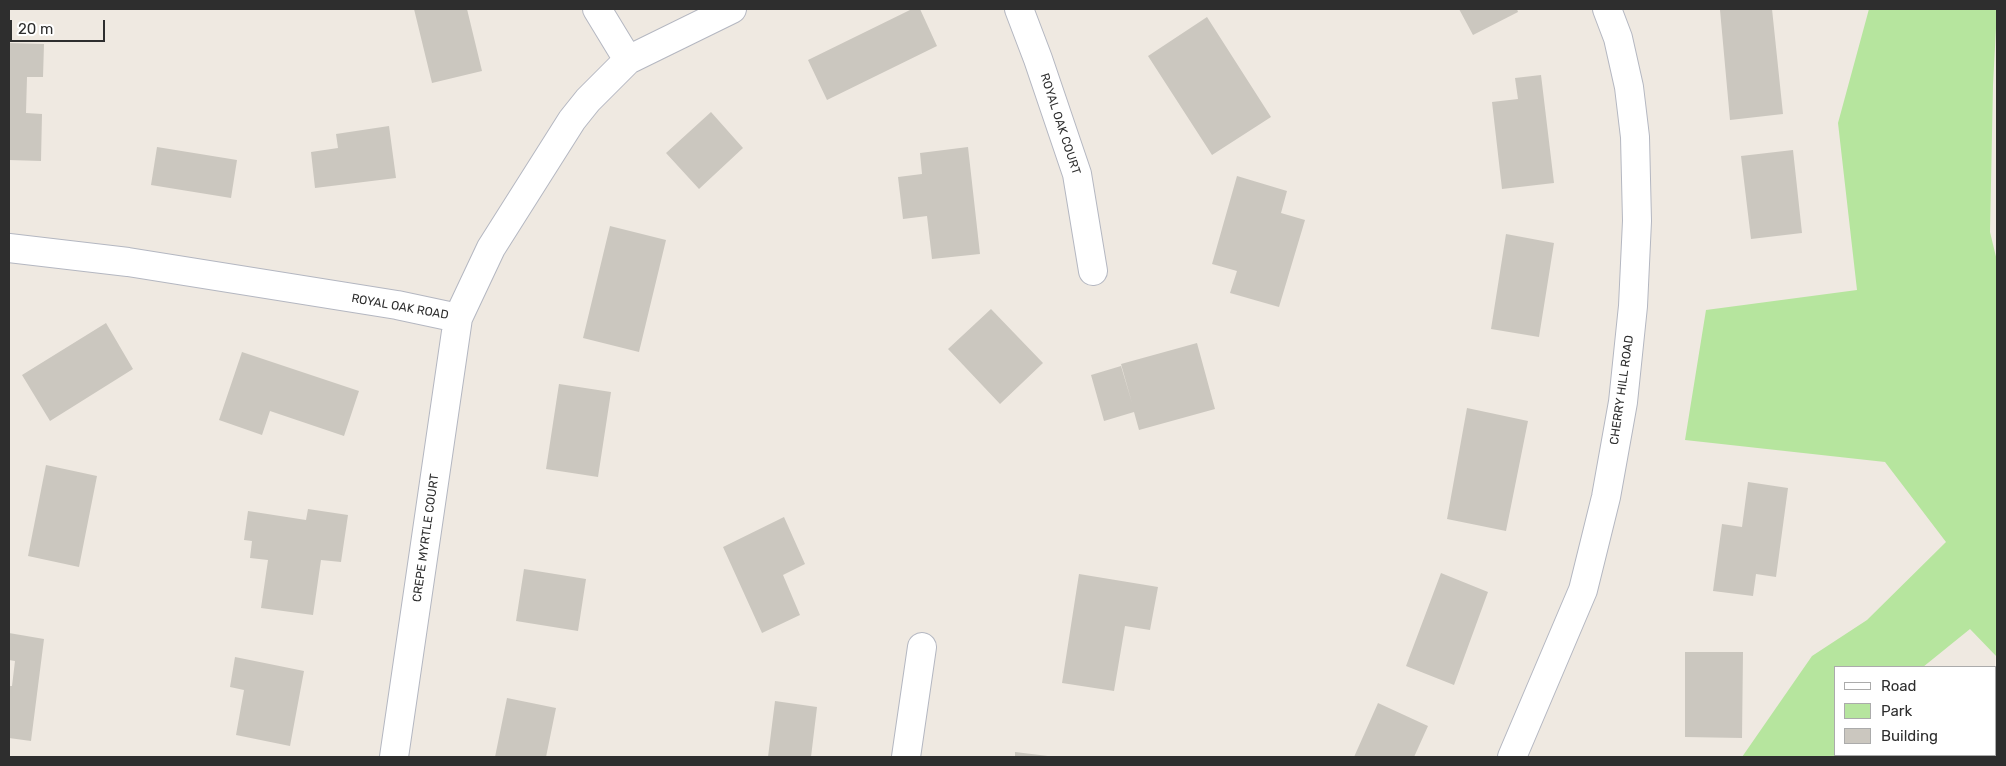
<!DOCTYPE html>
<html>
<head>
<meta charset="utf-8">
<style>
	body { margin:0 }
	#map { position:relative; width:2006px; height:766px; overflow:hidden; background:#efe9e1; font-family:Rubik,sans-serif }
	canvas { display:block }
	.frame { position:absolute; inset:0; border:10px solid #2e2e2e; pointer-events:none }
	.legend { position:absolute; left:1834px; top:666px; width:162px; height:90px; box-sizing:border-box; background:#fff; border:1px solid #ababab; margin:0; padding:6px 9px; list-style:none; font-size:15px; color:#2e2e2e }
	.legend li { display:flex; align-items:center; gap:10px; height:25px }
	.legend b { width:25px; border:1px solid #ababab }
	.scale { position:absolute; left:10px; top:20px; width:95px; height:22px; box-sizing:border-box; border:2px solid #2e2e2e; border-top:0; padding-left:6px; font-size:15px; line-height:18px; white-space:nowrap; color:#2e2e2e; -webkit-text-stroke:4px #fff; paint-order:stroke }
</style>
</head>
<body>
<div id="map">
<canvas width="2006" height="766"></canvas>
<div class="frame"></div>
<ul class="legend">
<li><b style="height:6px;background:#fff"></b>Road</li>
<li><b style="height:14px;background:#b6e59e"></b>Park</li>
<li><b style="height:14px;background:#cbc7bf"></b>Building</li>
</ul>
<div class="scale">20 m</div>
</div>
<script>
const ctx = document.querySelector('canvas').getContext('2d');
ctx.lineJoin = 'round';
function fillPath(path, color) { ctx.fillStyle = color; ctx.fill(path, 'evenodd'); }
const shape = rows => new Path2D(rows.map(r => 'M' + r).join(''));
function stroke(path, color, width, dash) { ctx.strokeStyle = color; ctx.lineWidth = width; ctx.lineCap = dash ? 'butt' : 'round'; ctx.setLineDash(dash || []); ctx.stroke(path); }
function write(font, color, halo, rows, align = 'center') {
  ctx.font = font + ' Rubik,sans-serif'; ctx.lineWidth = 5; ctx.setLineDash([]); ctx.textBaseline = 'middle'; ctx.strokeStyle = halo; ctx.fillStyle = color; for (const [text, x, y, turn = 0] of rows) {
    ctx.save(); ctx.translate(x, y); ctx.rotate((+turn || 0) * Math.PI / 180); ctx.textAlign = isNaN(turn) ? turn : align; if (halo) ctx.strokeText(text, 0, 0); ctx.fillText(text, 0, 0); ctx.restore();
  }
}
fillPath(shape([
	[1869,9,1997,9,1993,85,1990,232,1997,261,1997,657,1970,629,1923,667,1835,667,1835,755,1845,755,1844,757,1742,757,1812,656,1867,620,1946,542,1885,462,1685,440,1706,310,1857,290,1838,123]
]), '#b6e59e');
fillPath(shape([
	[414,9,467,9,482,71,432,83],
	[912,9,920,9,937,46,827,100,808,60],
	[1459,9,1517,9,1518,12,1473,35],
	[1735,9,1772,9,1783,114,1730,120,1720,10],
	[1207,17,1271,117,1212,155,1148,56],
	[9,43,44,44,43,77,27,77,26,113,42,114,41,161,9,160],
	[1541,75,1554,183,1502,189,1492,102,1518,99,1515,78],
	[711,112,743,148,699,189,666,153],
	[389,126,396,178,315,188,311,152,338,148,336,134],
	[157,147,237,160,231,198,151,185],
	[968,147,980,254,932,259,927,216,903,219,898,177,922,174,920,153],
	[1793,150,1802,233,1751,239,1741,156],
	[1237,176,1287,191,1281,213,1305,220,1279,307,1230,293,1237,271,1212,264],
	[610,226,666,240,639,352,583,338],
	[1506,234,1554,243,1539,337,1491,329],
	[991,309,1043,363,1000,404,948,349],
	[106,323,133,369,50,421,22,375],
	[1197,343,1215,409,1139,430,1134,412,1104,421,1091,375,1121,366,1132,403,1121,364],
	[242,352,359,391,344,436,270,411,262,435,219,420],
	[559,384,611,392,598,477,546,469],
	[1467,408,1528,421,1506,531,1447,519],
	[46,465,97,476,79,567,28,556],
	[1748,482,1788,488,1776,577,1756,574,1753,596,1713,591,1722,524,1742,527],
	[308,509,348,515,341,562,321,560,313,615,261,608,268,560,250,558,252,541,244,540,248,511,306,520],
	[784,517,805,564,783,575,800,615,762,633,723,547],
	[524,569,586,579,578,631,516,621],
	[1441,573,1488,592,1454,685,1406,666],
	[1079,574,1158,587,1150,630,1125,626,1114,691,1062,683],
	[9,633,44,639,31,741,9,738,9,686,12,686,15,661,9,660],
	[1685,652,1743,652,1742,738,1685,737],
	[235,657,304,671,290,746,236,735,244,690,230,687],
	[507,698,556,708,546,757,495,757],
	[775,701,817,707,811,757,768,757],
	[1378,703,1428,726,1414,757,1354,757],
	[1015,752,1048,756,1048,757,1015,757],
	[1916,755,1929,755,1937,757,1915,757]
]), '#cbc7bf');
const minor = shape([
	[597,9,628,60],
	[1019,9,1038,59,1077,174,1093,271],
	[9,248,128,262,397,305,458,318],
	[394,757,458,318,491,248,572,120,588,100,628,60,732,9],
	[906,757,922,647],
	[1512,757,1583,590,1606,497,1623,402,1633,306,1637,221,1635,137,1629,87,1618,38,1607,9]
]);
stroke(minor, '#b4b7c1', 30);
stroke(minor, '#fff', 28);
write('12px', '#2e2e2e', '#fff', [
	["ROYAL OAK COURT",1060,124,72],
	["ROYAL OAK ROAD",400,307,10],
	["CHERRY HILL ROAD",1622,390,-82],
	["CREPE MYRTLE COURT",426,538,-82]
]);
</script>
</body>
</html>
